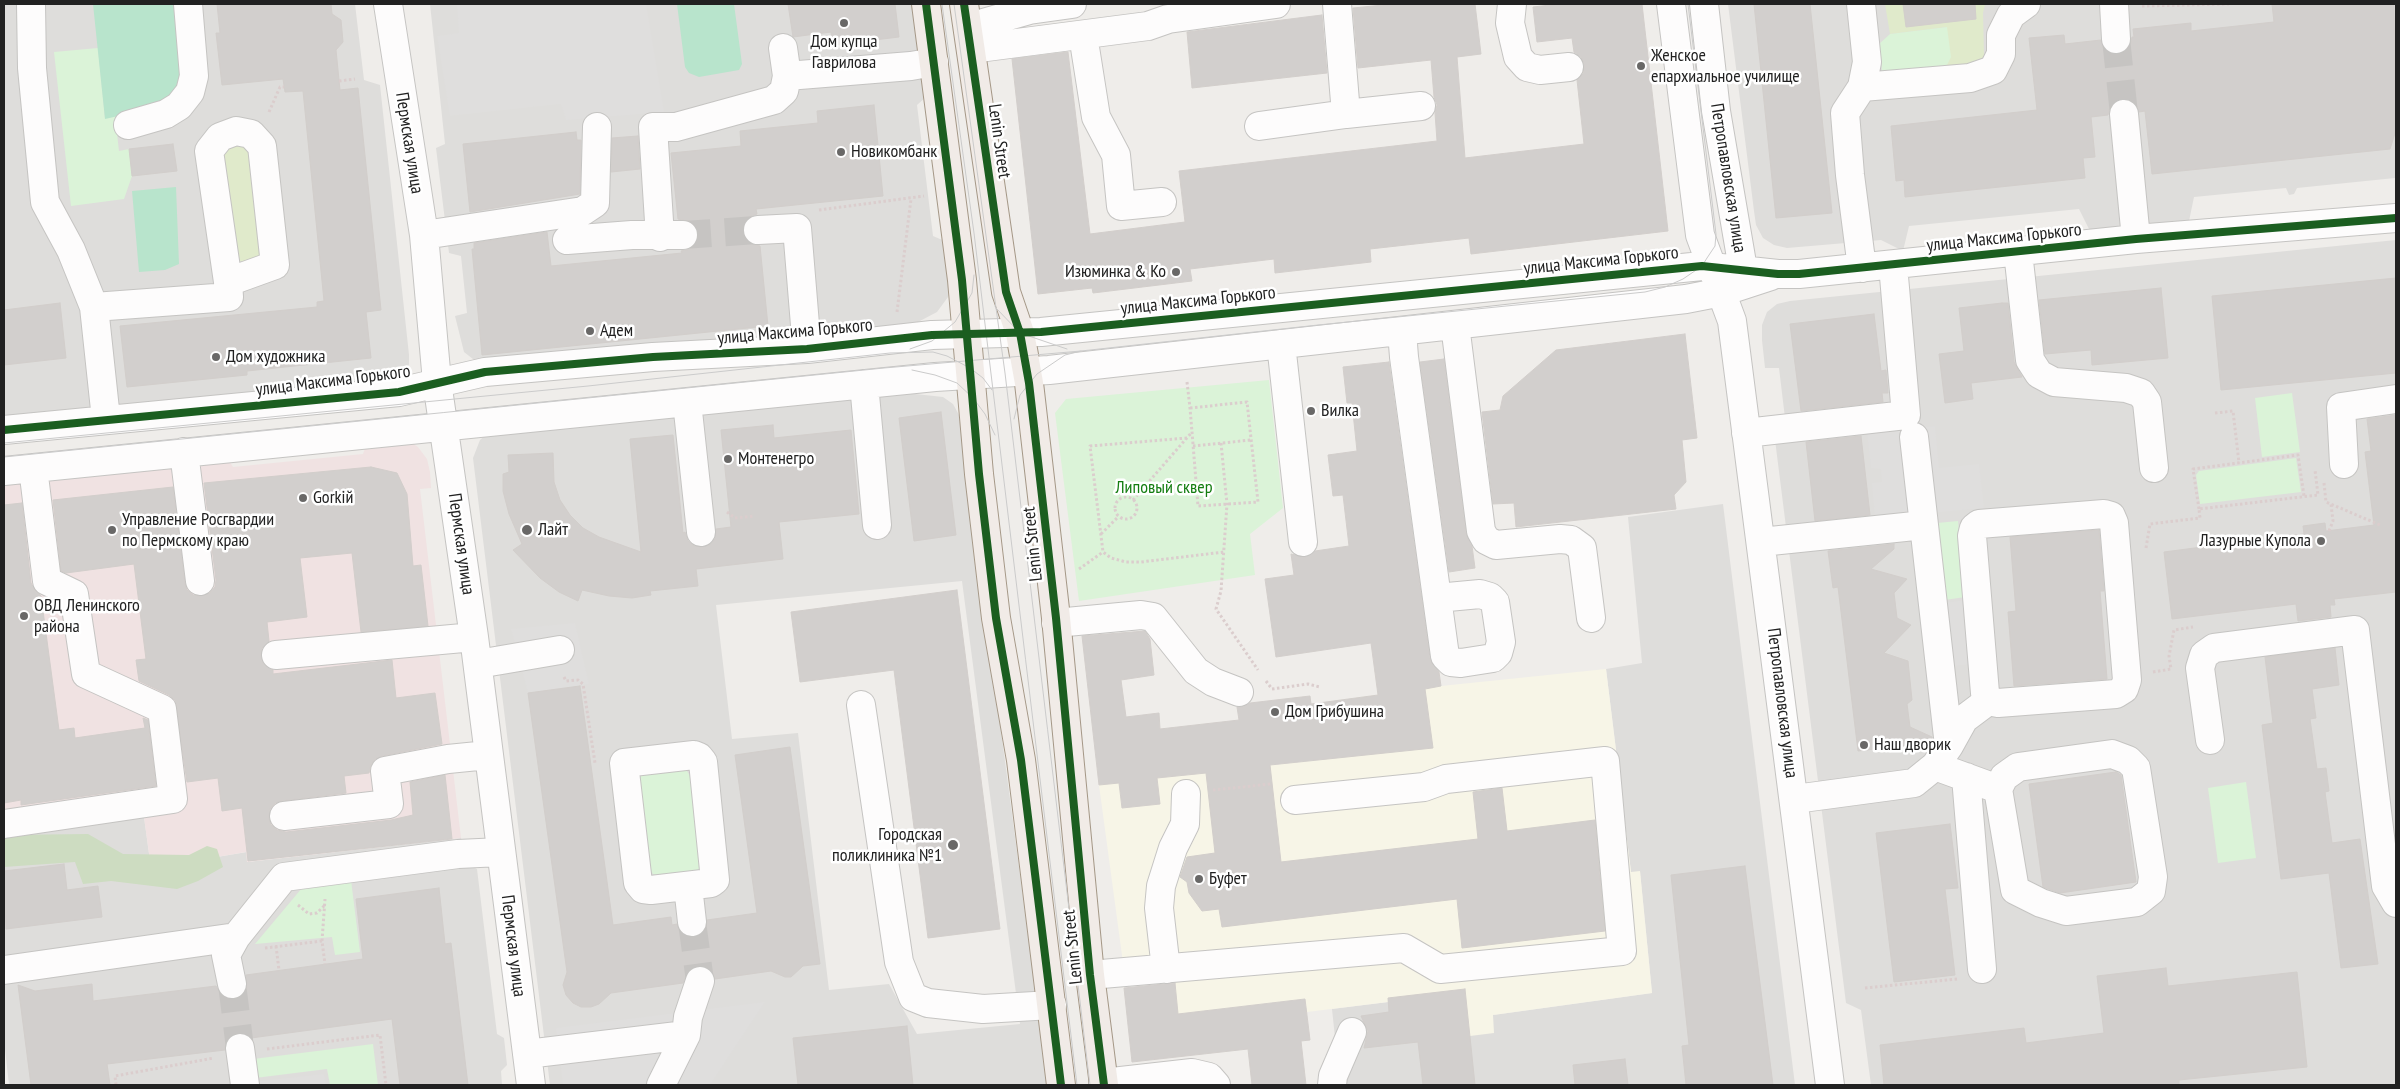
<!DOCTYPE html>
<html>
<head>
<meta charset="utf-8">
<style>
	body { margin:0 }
	#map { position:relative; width:2400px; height:1089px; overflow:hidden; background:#efedea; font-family:"PT Sans Narrow",sans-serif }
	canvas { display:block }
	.frame { position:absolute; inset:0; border:5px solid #212121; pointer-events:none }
</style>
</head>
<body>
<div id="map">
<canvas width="2400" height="1089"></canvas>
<div class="frame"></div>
</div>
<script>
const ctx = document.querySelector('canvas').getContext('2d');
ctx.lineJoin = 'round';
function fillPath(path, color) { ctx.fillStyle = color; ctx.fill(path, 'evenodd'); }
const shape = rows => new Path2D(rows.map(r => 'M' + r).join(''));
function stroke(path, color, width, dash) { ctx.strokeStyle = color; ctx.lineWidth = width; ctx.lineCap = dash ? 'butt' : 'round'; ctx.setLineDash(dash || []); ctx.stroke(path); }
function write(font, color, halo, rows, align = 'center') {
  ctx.font = font + ' "PT Sans Narrow",sans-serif'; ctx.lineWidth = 5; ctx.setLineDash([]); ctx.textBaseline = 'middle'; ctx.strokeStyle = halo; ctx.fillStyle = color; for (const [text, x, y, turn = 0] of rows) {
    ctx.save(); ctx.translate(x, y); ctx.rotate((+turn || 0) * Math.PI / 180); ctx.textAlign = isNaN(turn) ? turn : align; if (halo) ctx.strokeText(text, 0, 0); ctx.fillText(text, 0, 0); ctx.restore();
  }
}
fillPath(shape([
	[4,4,355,4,364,80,380,85,409,355,409,364,406,373,400,379,4,422],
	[430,4,916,4,926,97,917,105,933,236,947,242,951,287,948,297,937,312,918,322,873,333,478,363,464,352,455,316,467,313,461,256,449,253,436,148,445,144],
	[1728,4,2396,4,2396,180,2395,178,2297,188,2294,194,2289,195,2286,188,2194,197,2189,221,2090,231,2079,209,1909,226,1903,251,1881,240,1787,248,1774,245,1763,238,1756,225,1754,211],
	[2396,240,2396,1085,1871,1085,1861,1010,1846,1003,1772,416,1785,418,1779,368,1765,368,1762,340,1762,325,1767,312,1777,304,1790,301],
	[888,391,943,397,953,404,959,415,1048,1085,550,1085,473,458,480,440,491,430],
	[962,581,1020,1024,917,1034,889,984,829,990,798,733,732,739,716,605],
	[1723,504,1795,1085,1340,1085,1332,1009,1388,1002,1388,998,1493,1015,1652,993,1640,872,1631,872,1606,669,1642,663,1628,517],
	[144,817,151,868,247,852,247,862,461,838,465,863,477,869,497,1034,504,1038,507,1065,501,1071,502,1085,9,1085,4,1040,4,833]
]), '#dedddb');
fillPath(shape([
	[407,440,418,447,427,459,430,472,431,488,420,489,461,838,247,862,246,852,151,868,144,817,4,833,4,479,226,456,233,467,363,454,367,443]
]), '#f0e2e2');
fillPath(shape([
	[1606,669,1631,872,1640,871,1652,993,1493,1015,1494,1033,1470,1036,1388,998,1388,1002,1307,1012,1305,999,1178,1014,1174,980,1126,985,1099,785,1119,783,1122,808,1159,804,1157,778,1317,760,1343,718,1340,700,1441,686]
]), '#f7f5e7');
fillPath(shape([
	[1885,4,1985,4,1983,13,1984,57,1981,61,1974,64,1946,67,1947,27,1890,34],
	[235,145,245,147,254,154,263,257,252,264,239,261,234,251,223,161,225,150]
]), '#e0eacb');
fillPath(shape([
	[88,834,123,854,189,855,207,846,217,849,223,867,198,881,177,889,111,881,83,884,75,862,4,867,5,835]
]), '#cddcc1');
fillPath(shape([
	[1947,27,1951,57,1946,67,1882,71,1879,44,1890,34],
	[98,48,105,118,115,116,119,151,129,149,132,176,124,199,71,206,54,52],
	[1269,380,1283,508,1250,534,1255,575,1079,601,1055,413,1066,399],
	[2292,393,2300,452,2262,457,2255,398],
	[2296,458,2301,492,2200,504,2196,475,2199,471],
	[1958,521,1965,597,1945,600,1937,523],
	[651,768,685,768,692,779,702,856,700,868,689,876,666,879,653,874,647,863,637,786,641,776],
	[2246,782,2256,858,2218,863,2208,788],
	[351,880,360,952,335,955,332,937,255,944,302,888],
	[373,1044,378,1085,330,1085,327,1069,255,1078,253,1059]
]), '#dbf3d8');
fillPath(shape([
	[93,4,179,4,186,71,173,97,149,109,105,119],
	[677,4,734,4,742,64,739,70,699,77,689,73,685,67],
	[176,187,179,264,165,270,139,272,132,191]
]), '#b8e4cc');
fillPath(shape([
	[457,4,646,4,664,112,566,120,561,104,450,116,437,36,459,33],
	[1935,426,1939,468,1979,464,1984,508,1875,518,1872,483,1882,482,1881,469,1871,468,1867,434],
	[1966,600,1973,664,1952,666,1945,603],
	[575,623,589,684,528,693,511,629],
	[765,1002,710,1085,563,1085,556,1028],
	[324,1074,326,1085,224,1085]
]), '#dfdedd');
const building = shape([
	[217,4,331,4,332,14,341,20,343,42,336,50,340,90,358,88,381,310,366,312,371,358,247,371,247,375,127,387,120,326,317,307,317,302,324,301,303,91,285,92,283,79,222,85,216,33,220,33,217,4],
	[788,4,895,4,899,37,833,45,831,32,793,37,788,4],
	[1393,4,1475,4,1481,54,1457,57,1465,158,1584,144,1577,80,1583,74,1584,65,1581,57,1574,52,1572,38,1537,42,1533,7,1559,4,1642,4,1668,231,1471,254,1469,238,1370,249,1371,262,1275,273,1274,259,1190,269,1192,281,1093,293,1092,288,1038,294,1012,59,1068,52,1090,234,1185,222,1179,171,1437,141,1435,113,1437,105,1434,97,1431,60,1358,68,1353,8,1393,4],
	[1754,4,1810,4,1832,213,1776,218,1754,4],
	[1903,4,1975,4,1976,19,1906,27,1903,4],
	[2272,4,2394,4,2396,130,2390,149,2152,174,2145,111,2139,112,2136,105,2131,100,2123,98,2115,102,2110,107,2108,115,2091,117,2095,157,2083,158,2085,178,1905,197,1904,180,1896,181,1891,126,2037,110,2029,38,2064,35,2065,44,2101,40,2103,48,2109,53,2117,55,2125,52,2130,46,2132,37,2134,37,2133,29,2191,23,2191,31,2274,22,2272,4],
	[1322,15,1327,73,1192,88,1187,32,1322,15],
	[874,105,883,196,756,209,757,214,749,217,744,223,742,231,745,239,751,244,760,246,768,326,482,355,472,249,474,249,474,243,547,232,551,266,682,253,681,251,690,249,696,243,699,235,697,228,691,222,678,219,671,153,741,146,740,131,818,123,817,111,874,105],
	[576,132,577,140,581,140,580,194,470,212,463,144,576,132],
	[638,136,640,169,611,172,612,138,638,136],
	[173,144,177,171,132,176,129,149,173,144],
	[2396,278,2396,373,2221,390,2212,296,2396,278],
	[2161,288,2168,358,2092,365,2091,350,2045,354,2039,300,2161,288],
	[60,303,66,358,4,365,4,310,60,303],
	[2002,303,2008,303,2014,362,2022,377,1971,383,1973,399,1945,403,1939,354,1964,351,1959,308,2002,303],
	[1874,314,1881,371,1886,370,1888,393,1882,393,1883,402,1801,411,1790,324,1874,314],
	[1685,334,1697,438,1682,440,1686,482,1674,495,1676,509,1516,527,1514,503,1493,504,1482,412,1500,410,1503,396,1556,350,1685,334],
	[1444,359,1466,533,1472,546,1475,568,1449,572,1420,362,1444,359],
	[1389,362,1430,658,1439,672,1441,686,1425,689,1433,748,1270,765,1281,862,1478,839,1473,792,1502,788,1507,831,1595,820,1605,931,1462,948,1457,899,1222,927,1219,909,1202,911,1189,893,1187,882,1180,877,1187,857,1215,853,1206,773,1157,778,1160,804,1122,808,1119,783,1099,785,1082,636,1145,631,1150,639,1154,675,1121,680,1126,717,1159,713,1160,729,1239,720,1237,707,1242,707,1250,703,1310,696,1311,704,1378,695,1371,643,1276,657,1265,579,1294,575,1291,554,1305,557,1315,551,1349,546,1343,495,1333,496,1328,455,1357,451,1352,403,1347,403,1343,367,1389,362],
	[941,412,956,535,914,541,899,418,941,412],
	[2396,415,2396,592,2334,599,2335,605,2330,605,2331,617,2298,621,2296,604,2172,619,2164,552,2210,546,2209,539,2231,536,2232,542,2304,534,2303,526,2325,523,2326,531,2374,525,2365,452,2371,451,2367,419,2396,415],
	[773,425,774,438,851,430,859,514,779,522,783,559,696,569,698,586,650,591,651,595,632,598,609,596,582,590,578,601,559,592,540,578,513,550,522,544,509,514,503,491,503,474,509,472,508,455,553,453,554,482,560,500,570,515,583,528,599,537,641,552,630,439,673,435,683,533,685,532,688,541,694,546,703,547,711,544,715,539,716,529,731,527,721,430,773,425],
	[1861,436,1870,515,1815,521,1806,442,1861,436],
	[371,467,397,473,407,494,413,566,421,565,428,626,361,632,352,553,300,558,307,617,267,622,269,641,262,648,261,657,264,664,273,670,273,674,392,660,396,698,435,693,442,744,382,756,375,759,371,765,369,773,344,776,346,793,282,801,275,803,270,809,269,818,271,825,277,830,286,832,391,820,413,815,410,782,445,775,452,839,248,861,242,808,222,811,218,778,187,782,175,700,169,695,139,681,136,660,146,659,134,564,66,573,61,571,53,500,173,487,185,583,187,590,193,595,201,596,210,593,215,587,216,580,204,483,371,467],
	[22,503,31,583,35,590,41,596,59,730,74,728,75,738,145,728,143,718,148,720,156,786,21,805,21,800,4,803,4,505,22,503],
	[2099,530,2104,591,2100,591,2107,679,2014,686,2008,612,2016,611,2010,537,2099,530],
	[1894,544,1894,549,1871,569,1907,579,1894,593,1897,618,1911,625,1884,653,1908,661,1912,700,1907,704,1910,727,1932,737,1933,742,1858,751,1838,587,1833,588,1828,551,1894,544],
	[957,590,1000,929,928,938,894,670,800,682,791,612,957,590],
	[2335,648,2339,685,2312,689,2316,718,2310,719,2317,769,2326,768,2329,791,2325,792,2332,843,2360,839,2378,964,2341,968,2329,873,2281,879,2262,725,2273,723,2265,657,2335,648],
	[580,686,613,925,671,917,672,925,677,924,680,932,685,936,693,938,701,935,706,929,707,920,757,913,735,755,790,747,820,964,803,966,791,977,785,977,771,971,715,979,711,970,705,966,697,966,689,970,683,983,611,993,599,1004,591,1007,581,1007,573,1003,566,995,563,985,567,972,528,693,580,686],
	[2116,772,2121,775,2136,882,2060,893,2043,887,2029,784,2116,772],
	[1950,824,1958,888,1945,889,1955,975,1894,982,1876,833,1950,824],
	[64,864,67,890,98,886,102,917,6,929,4,871,64,864],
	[1745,866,1773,1085,1686,1085,1682,1046,1689,1045,1671,875,1745,866],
	[439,888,445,944,451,943,468,1085,400,1085,392,1019,251,1038,245,1033,237,1033,230,1036,226,1042,225,1050,107,1064,110,1085,31,1085,18,985,35,991,92,984,93,1001,216,986,221,995,228,999,236,999,243,995,247,989,246,975,363,959,356,899,439,888],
	[2166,968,2168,986,2297,972,2307,1067,2179,1080,2179,1085,1884,1085,1880,1045,2024,1028,2026,1043,2104,1033,2097,976,2166,968],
	[1175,983,1178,1014,1305,999,1310,1040,1301,1041,1306,1085,1252,1085,1248,1049,1132,1062,1124,988,1175,983],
	[1465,989,1475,1085,1423,1085,1418,1042,1364,1048,1368,1031,1361,1016,1389,1012,1388,998,1465,989],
	[907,1026,913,1085,798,1085,793,1038,907,1026],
	[1625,1059,1628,1085,1575,1085,1573,1065,1625,1059]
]);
fillPath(building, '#d2cfcd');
stroke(building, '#d2cecb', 1);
stroke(shape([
	[2116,39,2124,114],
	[683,235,758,230],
	[692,922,700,981],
	[232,984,240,1048]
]), '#c6c4c2', 28, [28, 14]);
const minor = shape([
	[31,4,32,68,45,202,71,250,94,307,106,419],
	[388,4,424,235,437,382,474,637,531,1085],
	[1512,4,1510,23,1518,57,1527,67,1540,70,1569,67],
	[1671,4,1700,235,1732,321,1830,1085],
	[1704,4,1716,111,1743,269,1739,285],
	[1861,4,1867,62,1862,87,1845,113,1850,175,1862,268],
	[2114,4,2116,39],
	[968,29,980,24,1029,10,1072,4],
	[1083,35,1096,117,1116,155,1121,206,1162,202],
	[971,49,1148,26,1168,19,1276,4],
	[787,76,911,66,934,62],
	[1862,87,1970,78,1993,70,2001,54,2001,35,2011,15,2026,4],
	[1346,114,1421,106],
	[2124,114,2136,239],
	[128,125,166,114,179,106,190,92,194,76,188,4],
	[1259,126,1346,114,1337,4],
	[758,230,797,228,807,349],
	[424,235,583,211,595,203,597,127],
	[660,237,653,127,676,127,774,100,784,91,787,76,783,48],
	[567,240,632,235,683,235],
	[2018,252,2030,360,2039,374,2054,382,2126,388,2141,393,2147,402,2154,468],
	[94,307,229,297,228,282,275,265,262,146,251,134,236,131,220,137,209,151,228,282],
	[1455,325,1481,531,1486,540,1496,545,1560,539,1571,540,1582,548,1591,618],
	[1402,331,1404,357,1437,598,1445,656,1451,662,1461,663,1493,658,1498,653,1501,642,1495,602,1490,597,1480,594,1437,598],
	[1281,344,1303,542],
	[864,384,877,525],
	[687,402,701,532],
	[4,430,399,392,485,372,653,357,807,349,932,335,1041,332,1702,266,1778,274,1799,274,2136,239,2396,218],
	[1746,433,1906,415,1893,265],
	[1914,437,1924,525],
	[184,452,200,581],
	[2344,464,2341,407,2396,399],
	[4,471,935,377,1049,370,1686,299,1722,292,1771,276],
	[1761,542,1924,525,1949,746,1935,766,1914,783,1795,799],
	[1056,623,1141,615,1153,617,1196,671,1213,682,1239,692],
	[276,655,474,637],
	[478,664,560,650],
	[861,705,899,962,913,997,928,1003,983,1009,1052,1005],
	[2210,740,2200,668,2204,655,2214,648,2355,630,2386,886,2396,903],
	[1949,746,1964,719,1988,701,1998,703,2116,694,2124,689,2127,680,2114,523,2111,516,2104,514,1979,524,1974,528,1972,536,1985,693,1988,701],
	[694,755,699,757,703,762,715,880,711,883,651,890,643,889,638,883,624,763,694,755],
	[1935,766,1998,789,2015,890,2041,903,2066,911,2137,902,2151,891,2153,877,2136,768,2128,760,2112,754,2018,767,2004,777,1998,789],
	[1966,777,1982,969],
	[284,816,389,804,385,771,448,759,488,755],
	[4,824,173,799,162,709,86,674,74,594,47,581,33,468],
	[688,886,692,922],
	[1166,969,1159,908,1161,886,1173,848,1185,824,1186,794],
	[4,970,236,937,284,877,458,854,501,852],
	[1090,975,1404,948,1440,969,1622,951,1605,761,1446,779,1424,787,1295,800],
	[232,984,226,955,236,937],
	[240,1048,245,1085],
	[527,1054,686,1035],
	[1103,1083,1192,1073,1209,1077,1216,1085],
	[661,1085,686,1035,688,1017,700,981],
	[1332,1085,1333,1076,1352,1032]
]);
const major = shape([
	[926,4,962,280,979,474,996,618,1021,760,1061,1085],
	[964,4,1006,292,1020,333,1029,383,1056,618,1090,975,1104,1085]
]);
stroke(minor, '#c5c4c2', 30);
stroke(major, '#a59887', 30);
stroke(shape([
	[2142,6,2229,4],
	[339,81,355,79],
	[269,112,280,87,284,87],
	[819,210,924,196],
	[897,312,911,199],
	[1187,382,1190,408,1192,432,1198,506,1258,502,1247,402,1190,408],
	[2215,413,2233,411,2239,463],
	[1187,438,1090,446,1103,552,1111,558,1126,562,1141,562,1224,552],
	[1221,443,1227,504,1221,591,1216,609,1258,670],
	[1193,446,1251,440],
	[2324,483,2326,502,2380,525],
	'1115 508a11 11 0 1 1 22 0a11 11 0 1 1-22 0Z',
	[1133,500,1192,432],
	[2199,509,2193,469,2298,455,2304,496],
	[727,512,735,518,754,516],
	[2329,531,2333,521,2331,504],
	[1101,534,1118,517],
	[2146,548,2150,524,2200,518,2199,509,2318,495,2315,470],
	[1079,569,1103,552],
	[2153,672,2171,669,2169,656,2174,630,2193,627],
	[564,677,566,681,578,680,583,684,595,763],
	[1266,681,1272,689],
	[1272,689,1308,684,1320,687],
	[1213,790,1271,784],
	[298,905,309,914,317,913,324,906],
	[322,941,325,899],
	[276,946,279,970],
	[265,948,322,941,325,964],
	[1865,988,1957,979],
	[267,1049,380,1035,386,1085],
	[116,1085,115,1076,214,1058]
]), '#dbcdcd', 3, [2.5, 2.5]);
stroke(minor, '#fdfcfc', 28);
stroke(major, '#f1ebe7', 28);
stroke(shape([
	[942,4,974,233,1077,1085],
	[954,4,1005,373,1090,1085],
	[995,307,1020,333,1067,349],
	[910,349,932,341,955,322,972,293,974,275],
	[912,370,935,375,957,383,973,398,985,414,995,435],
	[1014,419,1020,395,1037,374,1065,355,1081,351,1318,325,1645,292,1665,287,1683,279,1702,266,1707,258,1715,246,1716,234,1688,4],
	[4,443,588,386,890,353,933,352,947,356,970,368,983,378,992,390],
	[4,457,884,368,1081,351]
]), '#cbcbcb', 1);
stroke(shape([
	[926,4,962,280,979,474,996,618,1021,760,1061,1085],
	[964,4,1006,292,1020,333,1029,383,1056,618,1090,975,1104,1085],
	[4,430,399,392,485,372,653,357,807,349,932,335,1041,332,1702,266,1778,274,1799,274,2136,239,2396,218]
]), '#1b5e20', 8);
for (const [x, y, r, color] of [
	[844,23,5,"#696867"],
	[1641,66,5,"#696867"],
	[841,152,5,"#696867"],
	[1176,272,5,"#696867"],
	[590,331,5,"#696867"],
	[216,357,5,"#696867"],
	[1311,411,5,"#696867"],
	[728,459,5,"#696867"],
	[303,498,5,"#696867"],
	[112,530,5,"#696867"],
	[527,530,6,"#696867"],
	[2321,541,5,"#696867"],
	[24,616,5,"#696867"],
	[1275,712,5,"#696867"],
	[1864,745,5,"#696867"],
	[953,845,6,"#696867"],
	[1199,879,5,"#696867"]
]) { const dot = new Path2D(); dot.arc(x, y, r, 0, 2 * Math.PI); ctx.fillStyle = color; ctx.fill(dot); stroke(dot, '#fff', 2); }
write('18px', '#212121', '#fff', [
	["Дом купца",844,42,"center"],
	["Гаврилова",844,63,"center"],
	["Женское",1651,56],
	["епархиальное училище",1651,77],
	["Новикомбанк",851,152],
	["Изюминка & Ко",1166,272,"right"],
	["Адем",600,331],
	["Дом художника",226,357],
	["Вилка",1321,411],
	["Монтенегро",738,459],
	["Gorkiй",313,498],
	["Управление Росгвардии",122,520],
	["по Пермскому краю",122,541],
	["Лайт",538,530],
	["Лазурные Купола",2311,541,"right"],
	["ОВД Ленинского",34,606],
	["района",34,627],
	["Дом Грибушина",1285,712],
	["Наш дворик",1874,745],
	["Городская",942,835,"right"],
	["поликлиника №1",942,856,"right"],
	["Буфет",1209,879]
], 'left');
write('18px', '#212121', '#fff', [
	["Lenin Street",999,141,82],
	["Пермская улица",409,143,81],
	["Петропавловская улица",1728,178,81],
	["улица Максима Горького",2004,238,-6],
	["улица Максима Горького",1601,261,-6],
	["улица Максима Горького",1198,301,-6],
	["улица Максима Горького",795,332,-5],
	["улица Максима Горького",333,381,-7],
	["Пермская улица",461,544,82],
	["Lenin Street",1033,544,-96],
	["Петропавловская улица",1782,703,83],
	["Пермская улица",513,946,83],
	["Lenin Street",1073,947,-96]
]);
write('18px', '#147d11', '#fff', [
	["Липовый сквер",1164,488]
]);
</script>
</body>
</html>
